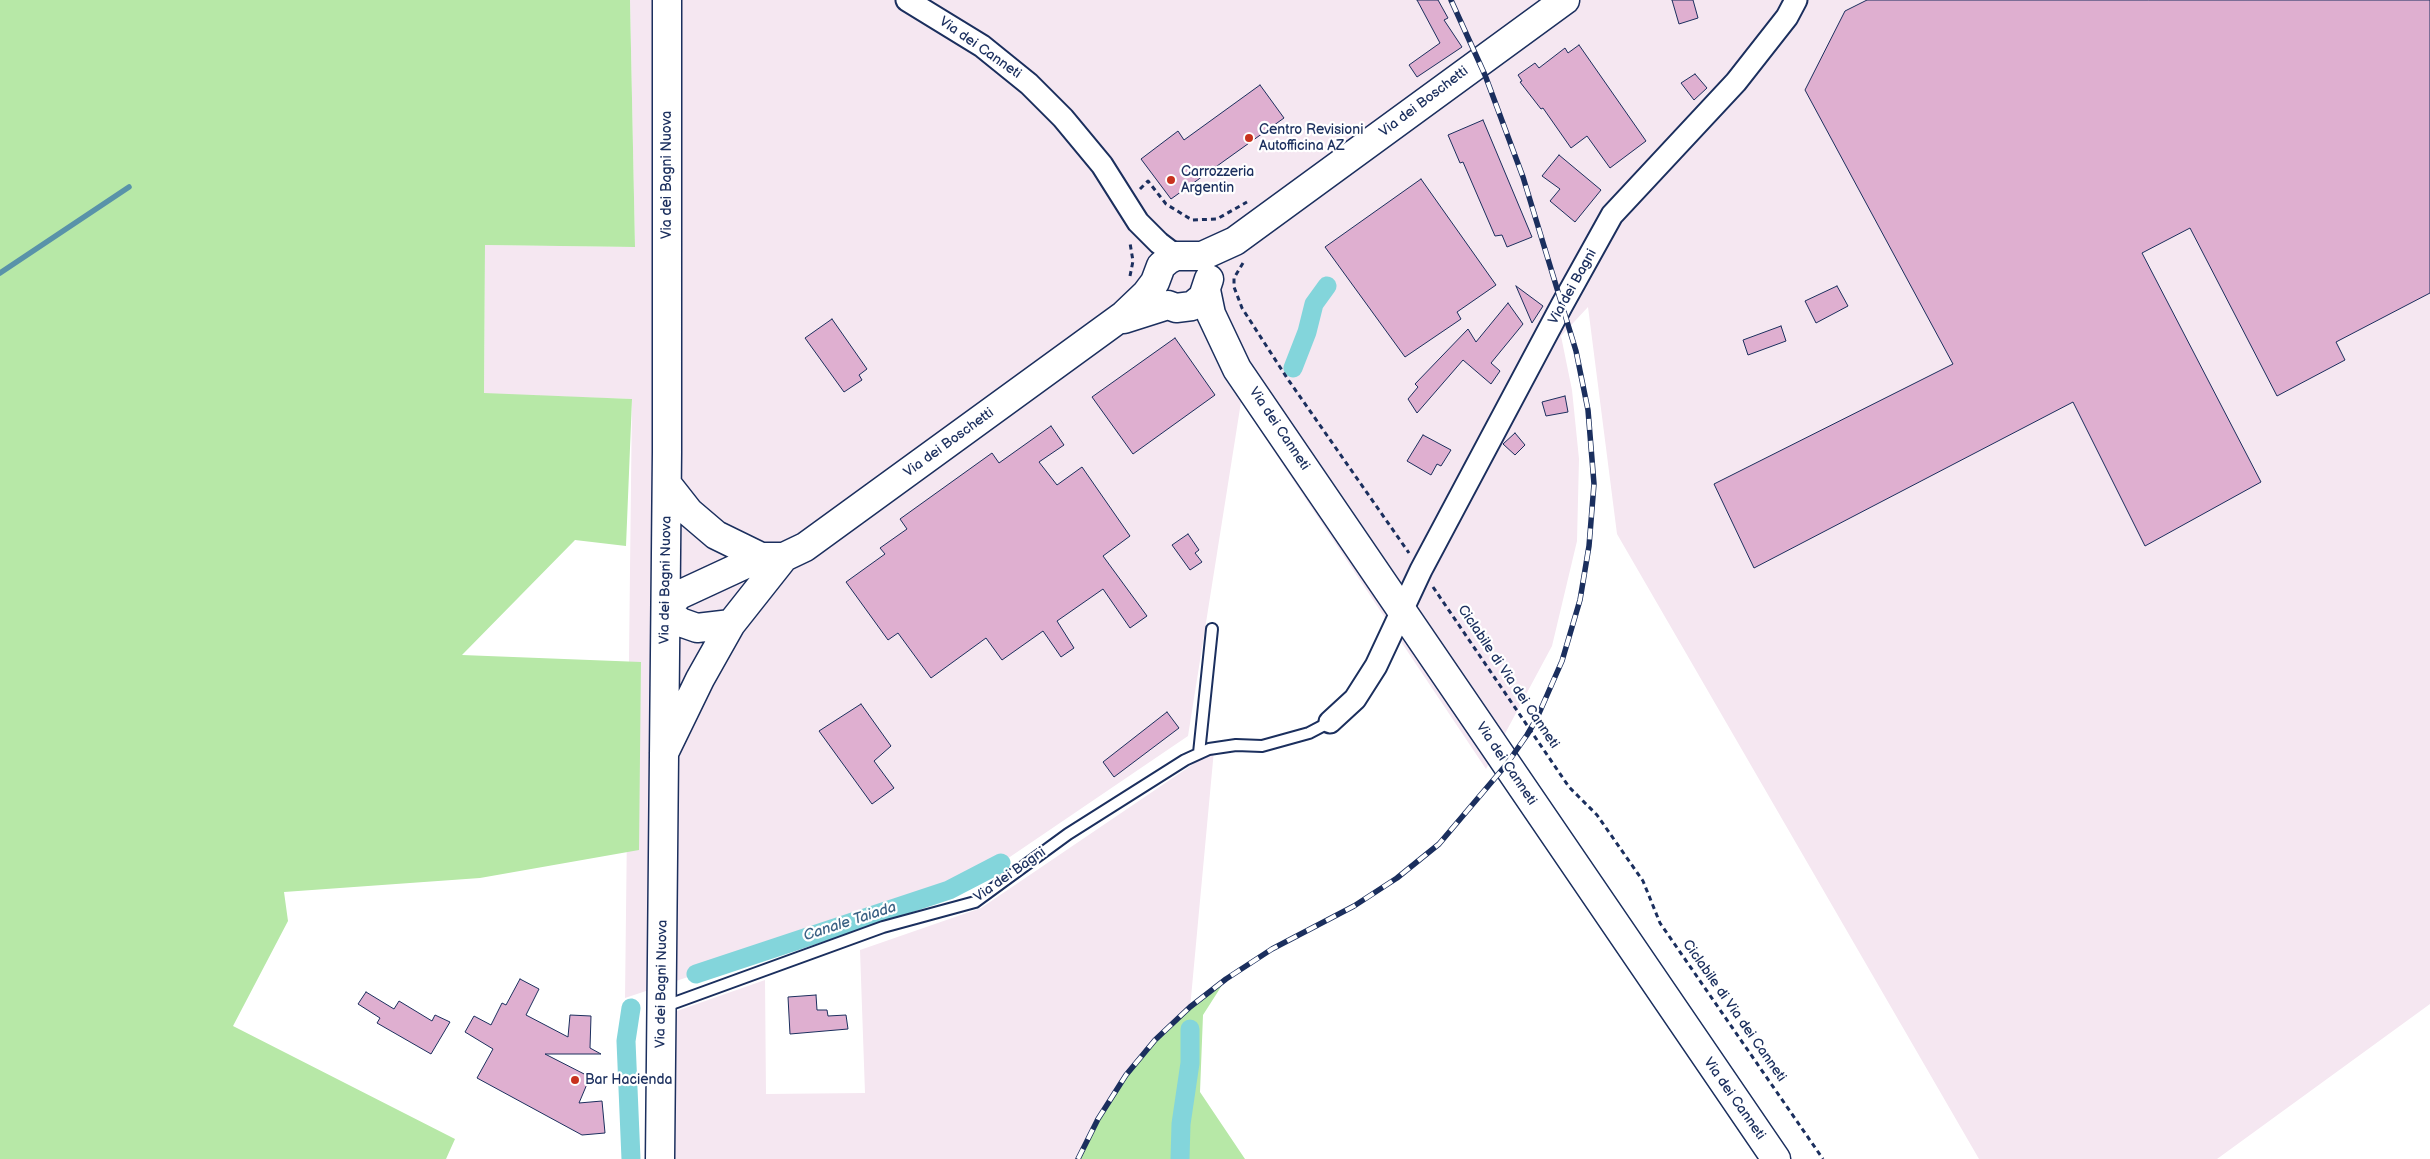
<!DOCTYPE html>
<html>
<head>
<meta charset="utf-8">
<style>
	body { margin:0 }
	canvas { display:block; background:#fff }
</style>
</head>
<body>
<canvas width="2430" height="1159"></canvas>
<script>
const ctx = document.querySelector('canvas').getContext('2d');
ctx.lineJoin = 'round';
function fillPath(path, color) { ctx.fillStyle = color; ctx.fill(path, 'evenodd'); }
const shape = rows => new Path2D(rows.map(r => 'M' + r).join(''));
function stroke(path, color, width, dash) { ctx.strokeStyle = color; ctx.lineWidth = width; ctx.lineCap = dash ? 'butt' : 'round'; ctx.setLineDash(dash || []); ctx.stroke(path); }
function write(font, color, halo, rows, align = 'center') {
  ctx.font = font + ' "Balsamiq Sans",sans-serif'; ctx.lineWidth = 4.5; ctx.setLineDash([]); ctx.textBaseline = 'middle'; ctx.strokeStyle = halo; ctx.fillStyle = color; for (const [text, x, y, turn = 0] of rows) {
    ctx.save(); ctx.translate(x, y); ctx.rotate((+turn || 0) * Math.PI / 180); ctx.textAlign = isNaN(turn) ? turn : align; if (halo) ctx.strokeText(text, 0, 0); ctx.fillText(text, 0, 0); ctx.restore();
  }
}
fillPath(shape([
	[630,0,2430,0,2430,1004,2217,1159,1979,1159,1617,534,1588,307,1561,336,1572,390,1579,459,1577,541,1552,646,1486,769,1241,402,1188,736,1001,863,949,890,625,998,632,399,484,394,485,245,635,247],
	[1214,750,1176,1159,674,1159,674,1012,765,980,766,1094,865,1093,860,950,981,908]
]), '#f5e7f1');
fillPath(shape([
	[0,0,630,0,635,247,485,245,484,393,632,399,626,546,575,540,462,655,641,662,639,850,480,878,284,892,288,921,233,1026,455,1139,446,1159,0,1159],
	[1226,979,1203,1015,1200,1092,1245,1159,1079,1159,1098,1119,1113,1094,1139,1058,1190,1007]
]), '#b7e8a7');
stroke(shape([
	[0,273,129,187]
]), '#5993a9', 5.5);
stroke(shape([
	[1293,368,1307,332,1314,304,1327,286],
	[696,974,949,890,1001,863],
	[631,1159,626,1041,631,1008],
	[1180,1159,1181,1124,1190,1063,1190,1029]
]), '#83d5db', 19);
const building = shape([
	[1417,0,1438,0,1448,18,1444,20,1462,47,1417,77,1409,65,1440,43,1417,0],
	[1672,0,1693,0,1698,18,1679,24,1672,0],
	[1867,0,2430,0,2430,293,2336,342,2345,360,2277,396,2190,228,2142,253,2261,482,2145,546,2073,402,1754,568,1714,484,1953,364,1805,90,1845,11,1867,0],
	[1579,45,1646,141,1610,168,1587,136,1571,148,1543,108,1541,109,1520,82,1522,81,1518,75,1535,63,1539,68,1565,48,1568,53,1579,45],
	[1695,74,1707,88,1694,100,1681,83,1695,74],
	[1260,85,1284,118,1171,199,1141,159,1178,131,1184,140,1260,85],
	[1483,120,1532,237,1507,247,1502,235,1495,236,1463,162,1460,163,1448,135,1483,120],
	[1559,155,1601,190,1575,222,1550,201,1560,189,1542,176,1559,155],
	[1421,179,1496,285,1457,312,1461,319,1405,357,1325,247,1421,179],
	[1516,286,1543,306,1532,323,1516,286],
	[1837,286,1848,306,1816,323,1805,301,1837,286],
	[1508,303,1523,324,1491,363,1500,371,1491,384,1463,360,1417,413,1408,399,1418,387,1415,384,1468,329,1476,342,1508,303],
	[832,319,867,369,859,375,862,380,844,392,805,338,832,319],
	[1781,326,1786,341,1748,355,1743,340,1781,326],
	[1175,338,1215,395,1133,454,1092,397,1175,338],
	[1565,396,1568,412,1546,416,1542,402,1565,396],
	[1051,426,1064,445,1039,462,1057,485,1082,467,1130,536,1103,556,1147,616,1130,628,1103,589,1057,621,1074,648,1061,657,1043,631,1002,660,986,638,931,678,898,633,888,640,846,582,885,554,880,548,907,529,900,519,992,453,999,463,1051,426],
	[1515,433,1525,445,1515,455,1503,444,1515,433],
	[1423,435,1451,450,1441,466,1437,464,1431,475,1407,461,1423,435],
	[1188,534,1199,550,1195,553,1202,562,1190,570,1172,545,1188,534],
	[861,704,891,746,874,761,894,788,872,804,819,731,861,704],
	[1167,712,1179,728,1114,777,1103,762,1167,712],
	[520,979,539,989,526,1015,568,1037,570,1015,591,1016,590,1048,601,1054,545,1054,590,1077,579,1103,602,1101,605,1133,582,1135,477,1078,493,1049,465,1032,474,1016,491,1025,502,1003,506,1005,520,979],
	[366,992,394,1009,399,1001,432,1021,435,1015,450,1022,431,1054,377,1023,380,1018,358,1004,366,992],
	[816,995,817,1010,827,1010,828,1016,846,1015,848,1029,790,1034,788,997,816,995]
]);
fillPath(building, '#dfafd0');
stroke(building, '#1b2f5e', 1);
const lane = shape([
	[1199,753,1212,629],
	[663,1007,883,927,975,902,1068,834,1185,760,1209,749,1236,745,1262,746,1309,733,1330,722]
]);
const street = shape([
	[907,0,982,46,1029,84,1063,118,1102,165,1138,222,1159,243,1176,256],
	[1330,722,1355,699,1376,666,1421,570,1562,305,1612,215,1736,82,1787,17,1796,0]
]);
const secondary = shape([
	[1206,290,1211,314,1237,369,1776,1159],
	[1124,319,1168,305,1176,308,1192,306,1203,297,1209,279],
	[667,484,689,512,716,535,761,557],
	[666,609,679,595,761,557,784,557],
	[666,609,680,622,697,628,731,624],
	[664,753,700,679,731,624,784,557,805,547,1124,315,1146,294,1155,282,1161,266,1168,260,1176,256,1202,256,1235,241,1565,0],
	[660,1159,667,452,667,0]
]);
stroke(lane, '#1b2f5e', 14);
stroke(street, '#1b2f5e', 25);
stroke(secondary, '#1b2f5e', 31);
stroke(shape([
	[1140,189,1148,181,1166,204,1192,220,1217,219,1247,202],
	[1243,263,1234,278,1234,287,1242,308,1287,378,1409,553],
	[1130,276,1133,261,1130,243],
	[1433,587,1569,787,1597,815,1643,881,1660,923,1823,1159]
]), '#1b2f5e', 3, [5, 4]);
stroke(lane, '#fff', 10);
stroke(street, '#fff', 21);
stroke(secondary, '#fff', 28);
const rail = shape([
	[1078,1159,1098,1119,1126,1075,1155,1040,1190,1007,1226,979,1272,949,1354,906,1397,878,1439,844,1506,765,1527,735,1537,718,1562,661,1580,600,1589,546,1594,484,1588,410,1576,351,1523,177,1485,75,1451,0]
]);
stroke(rail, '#1b2f5e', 5.5);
stroke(rail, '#fff', 4, [11]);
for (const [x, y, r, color] of [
	[1249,138,5,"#c8321e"],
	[1171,180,5,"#c8321e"],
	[575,1080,5,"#c8321e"]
]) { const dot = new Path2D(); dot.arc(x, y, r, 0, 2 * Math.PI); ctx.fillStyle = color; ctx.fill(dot); stroke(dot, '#fff', 2); }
write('14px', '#1b2f5e', '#fff', [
	["Via dei Canneti",980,48,35],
	["Via dei Boschetti",1424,102,-37],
	["Via dei Bagni Nuova",667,175,-90],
	["Via dei Bagni",1573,287,-61],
	["Via dei Canneti",1279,429,56],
	["Via dei Boschetti",949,443,-36],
	["Via dei Bagni Nuova",666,580,-89],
	["Ciclabile di Via dei Canneti",1508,677,56],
	["Via dei Canneti",1506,764,56],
	["Via dei Bagni",1010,875,-35],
	["Via dei Bagni Nuova",662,984,-89],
	["Ciclabile di Via dei Canneti",1734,1011,55],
	["Via dei Canneti",1734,1099,55]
]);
write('14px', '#1b2f5e', '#fff', [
	["Centro Revisioni",1259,130],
	["Autofficina AZ",1259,146],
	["Carrozzeria",1181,172],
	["Argentin",1181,188],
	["Bar Hacienda",585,1080]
], 'left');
write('italic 15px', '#3a6184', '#fff', [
	["Canale Taiada",850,922,-18]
]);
</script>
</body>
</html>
